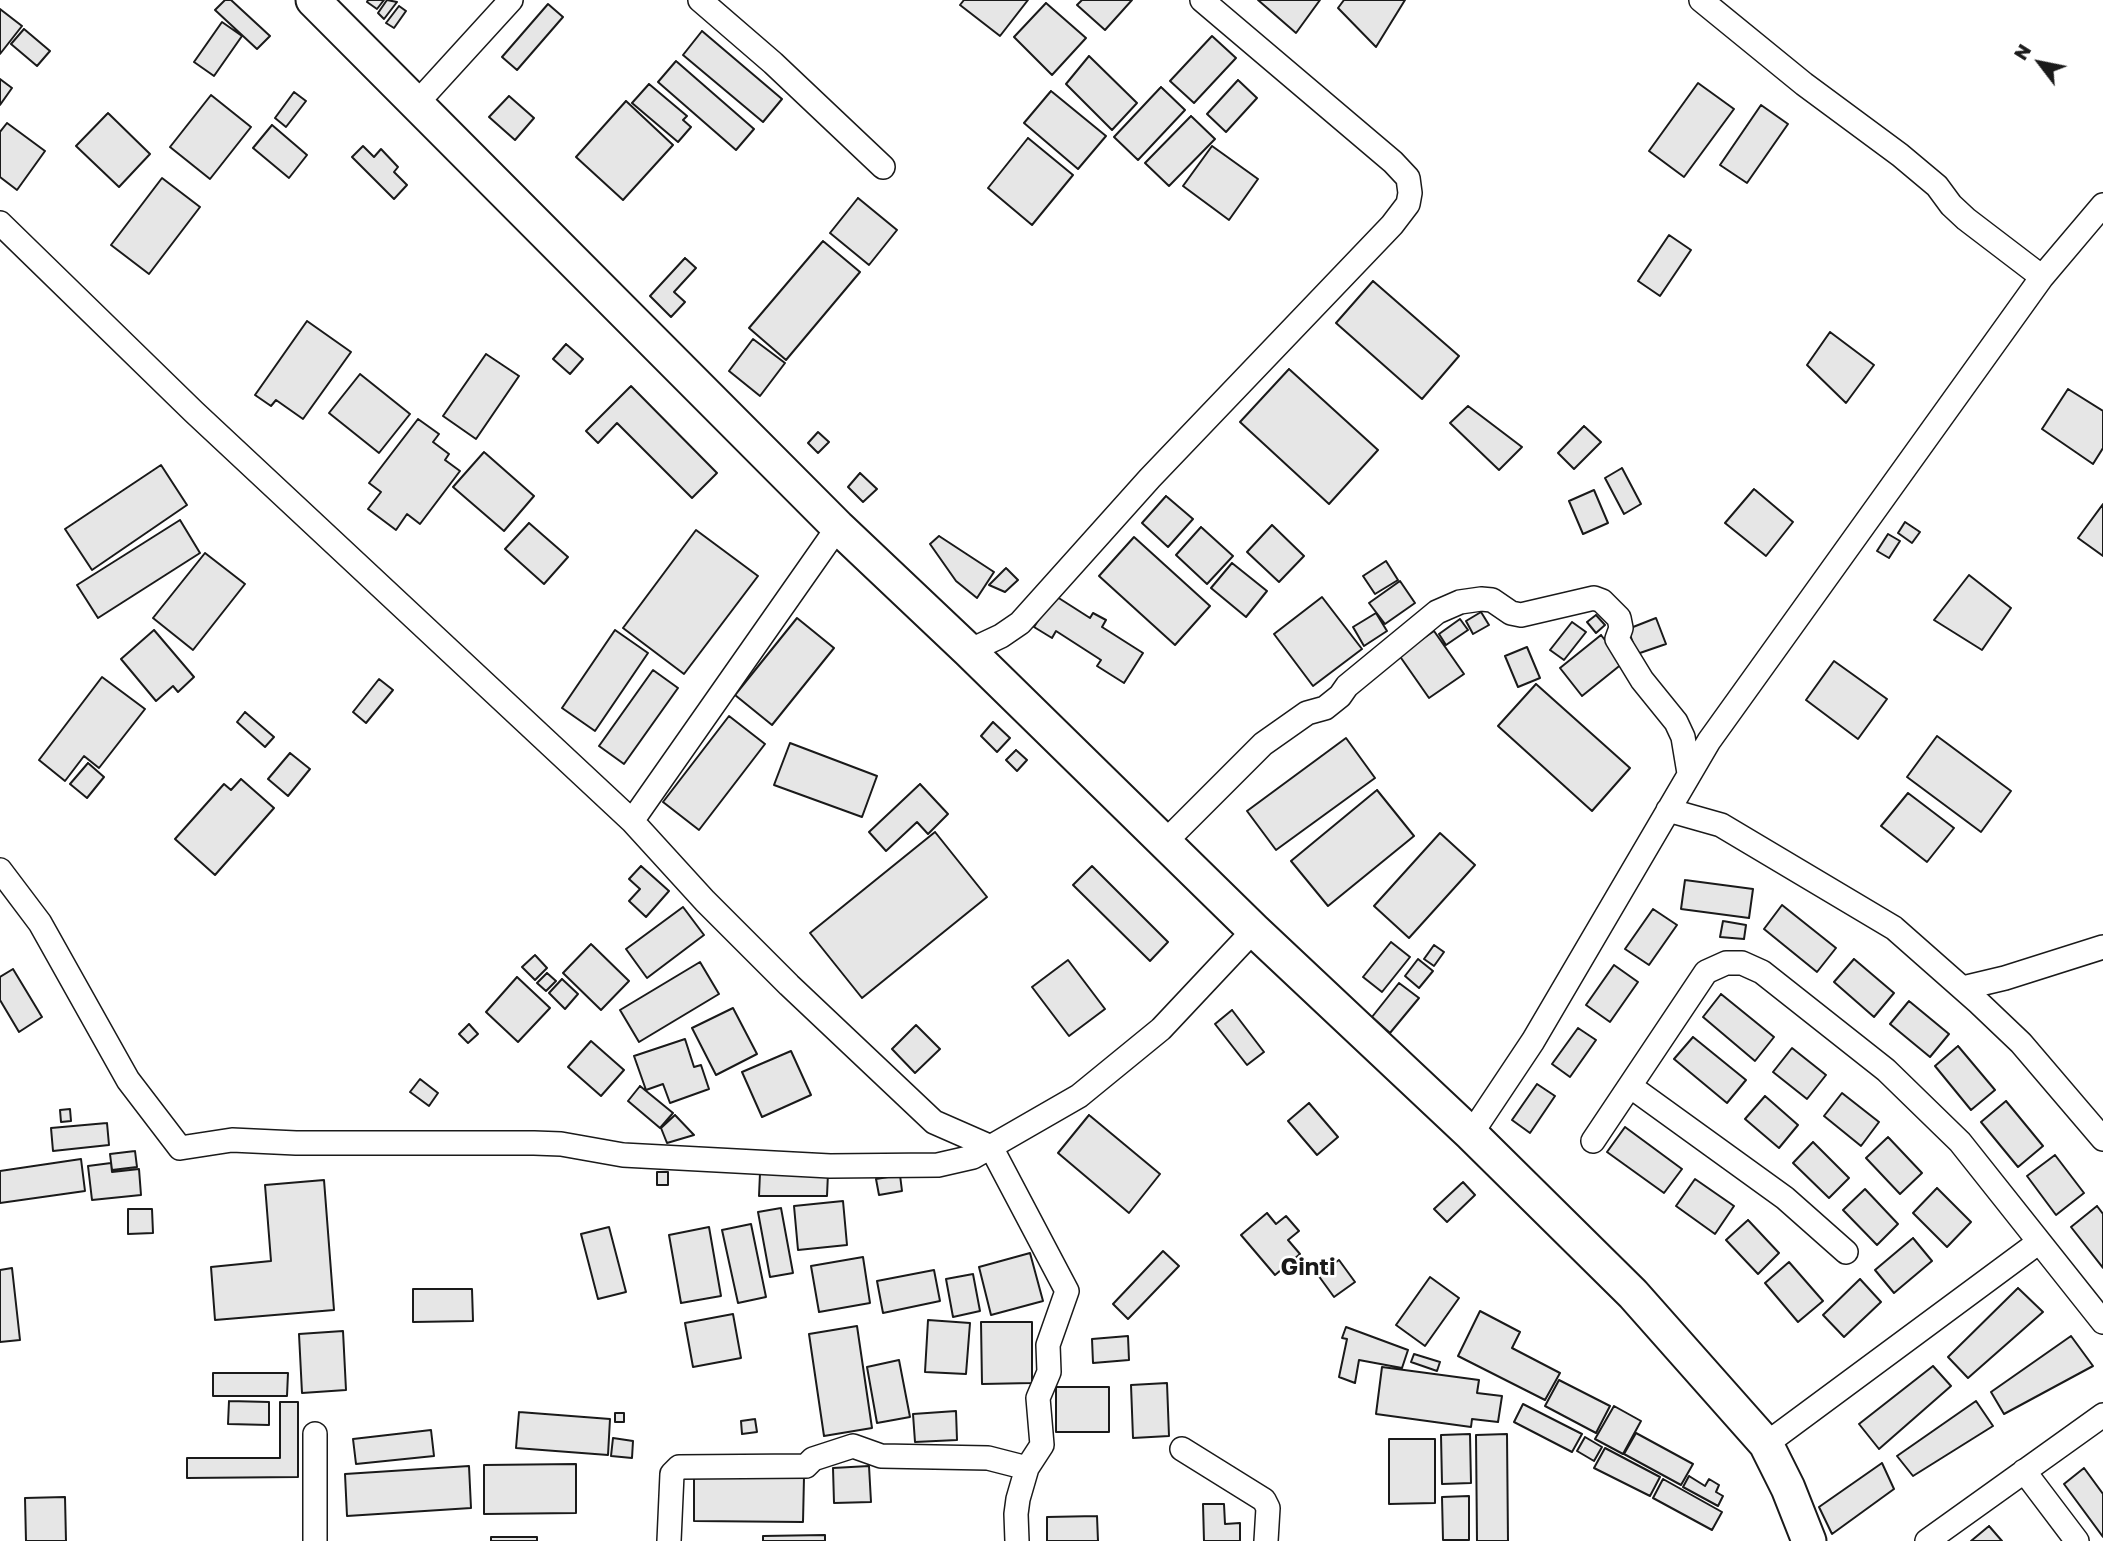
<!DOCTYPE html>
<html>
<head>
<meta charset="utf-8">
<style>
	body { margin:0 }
	#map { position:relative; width:2103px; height:1541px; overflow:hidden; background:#fff; font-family:"Golos Text",sans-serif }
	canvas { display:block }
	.north { position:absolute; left:2005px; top:28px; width:70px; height:70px; -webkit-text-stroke:5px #fff; paint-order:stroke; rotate:302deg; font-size:19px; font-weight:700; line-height:28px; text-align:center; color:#1a1a1a }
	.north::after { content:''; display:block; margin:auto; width:24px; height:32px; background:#1a1a1a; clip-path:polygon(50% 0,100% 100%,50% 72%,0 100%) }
</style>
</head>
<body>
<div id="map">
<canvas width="2103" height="1541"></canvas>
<div class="north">N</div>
</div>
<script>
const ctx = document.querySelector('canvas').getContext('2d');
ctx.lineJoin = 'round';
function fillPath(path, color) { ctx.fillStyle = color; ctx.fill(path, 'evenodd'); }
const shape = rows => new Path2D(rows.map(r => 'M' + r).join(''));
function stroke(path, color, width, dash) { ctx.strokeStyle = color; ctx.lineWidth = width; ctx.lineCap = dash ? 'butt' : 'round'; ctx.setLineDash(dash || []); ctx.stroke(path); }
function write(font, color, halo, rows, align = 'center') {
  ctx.font = font + ' "Golos Text",sans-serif'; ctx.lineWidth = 5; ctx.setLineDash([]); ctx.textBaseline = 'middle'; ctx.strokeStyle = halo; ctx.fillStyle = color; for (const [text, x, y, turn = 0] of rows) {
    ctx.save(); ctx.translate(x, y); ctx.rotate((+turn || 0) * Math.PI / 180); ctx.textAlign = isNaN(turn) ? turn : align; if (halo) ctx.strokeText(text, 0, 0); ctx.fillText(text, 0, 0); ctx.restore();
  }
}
const building = shape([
	[225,0,231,0,270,36,257,49,215,10,225,0],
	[368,0,384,0,377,9,367,2,368,0],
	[387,0,397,2,384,19,378,13,387,0],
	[964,0,1028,0,1000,36,960,5,964,0],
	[1082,0,1132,0,1105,30,1077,5,1082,0],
	[1258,0,1320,0,1296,33,1258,0],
	[1344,0,1405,0,1376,47,1338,8,1344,0],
	[1046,3,1086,38,1052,75,1014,37,1046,3],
	[548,4,563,17,517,70,502,57,548,4],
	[399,6,406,11,394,28,386,23,399,6],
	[0,9,22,26,0,54,0,9],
	[222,22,242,36,214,76,194,62,222,22],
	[24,29,50,51,37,66,11,44,24,29],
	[702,31,782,99,763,122,683,55,702,31],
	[1212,36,1236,58,1194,103,1170,81,1212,36],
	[1089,56,1137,103,1112,130,1066,84,1089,56],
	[676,61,754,129,736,150,658,82,676,61],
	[0,79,12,88,0,105,0,79],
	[1238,80,1257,98,1226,132,1207,114,1238,80],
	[1698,83,1734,109,1684,177,1649,151,1698,83],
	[649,84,687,116,683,120,691,127,678,142,632,103,649,84],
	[1161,87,1185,110,1138,160,1114,137,1161,87],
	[1051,91,1106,136,1078,169,1024,123,1051,91],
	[294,92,306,101,286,127,275,118,294,92],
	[211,95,251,127,210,179,170,147,211,95],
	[509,96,534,118,515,140,489,117,509,96],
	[626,101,673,145,623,200,576,157,626,101],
	[1761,105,1788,124,1747,183,1720,165,1761,105],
	[108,113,150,154,119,187,76,146,108,113],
	[1191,116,1215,139,1169,186,1145,163,1191,116],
	[7,123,45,151,17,190,0,177,0,132,7,123],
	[272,125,307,155,289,178,253,148,272,125],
	[1028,138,1073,175,1032,225,988,188,1028,138],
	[363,146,374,157,381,149,398,167,394,172,407,185,394,199,352,157,363,146],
	[1212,146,1258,179,1229,220,1183,186,1212,146],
	[162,178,200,207,149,274,111,245,162,178],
	[858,198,897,230,869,265,830,233,858,198],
	[1669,235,1691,250,1660,296,1638,281,1669,235],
	[823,241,860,272,786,360,749,328,823,241],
	[685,258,696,268,674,292,685,302,671,317,650,296,685,258],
	[1373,281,1459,356,1422,399,1336,323,1373,281],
	[307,321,351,352,303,419,276,400,271,406,255,395,307,321],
	[1830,332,1874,365,1846,403,1807,365,1830,332],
	[753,339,785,363,760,396,729,371,753,339],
	[566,344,583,359,570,374,553,359,566,344],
	[486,354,519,376,476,439,443,416,486,354],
	[1289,369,1378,450,1329,504,1240,422,1289,369],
	[360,374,410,414,379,453,329,413,360,374],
	[631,386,717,473,692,498,617,423,598,443,586,431,631,386],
	[2068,389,2103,411,2103,448,2093,464,2042,429,2068,389],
	[1468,406,1522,447,1499,470,1450,423,1468,406],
	[418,419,439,434,433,442,449,454,445,460,460,471,420,524,407,514,396,530,368,509,381,492,369,483,418,419],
	[1584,426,1601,442,1574,469,1558,453,1584,426],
	[818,432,829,442,818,453,808,443,818,432],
	[484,452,534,496,504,531,453,487,484,452],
	[161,465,187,505,92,570,65,529,161,465],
	[1622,468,1641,504,1624,514,1605,478,1622,468],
	[860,473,877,489,863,502,848,487,860,473],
	[1754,489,1793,522,1766,556,1725,523,1754,489],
	[1594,490,1608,523,1583,534,1569,501,1594,490],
	[1166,496,1193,519,1168,547,1142,523,1166,496],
	[2103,504,2103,556,2078,538,2103,504],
	[180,520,200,553,98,618,77,585,180,520],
	[1905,522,1920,532,1912,543,1898,533,1905,522],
	[529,523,568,557,544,584,505,549,529,523],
	[1272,525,1304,556,1279,582,1247,552,1272,525],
	[1201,527,1233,556,1207,584,1176,555,1201,527],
	[696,530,758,576,684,674,623,628,696,530],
	[1888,534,1900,541,1889,558,1877,551,1888,534],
	[939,536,994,572,977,598,956,581,930,544,939,536],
	[1134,537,1210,606,1175,645,1099,576,1134,537],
	[205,553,245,584,193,650,153,618,205,553],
	[1386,561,1398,580,1375,594,1363,576,1386,561],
	[1232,563,1267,591,1246,617,1211,588,1232,563],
	[1006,568,1018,580,1005,592,989,585,1006,568],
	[1969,575,2011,608,1982,650,1934,620,1969,575],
	[1400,581,1415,603,1385,624,1369,603,1400,581],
	[1054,595,1090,618,1093,613,1106,620,1102,627,1143,653,1124,683,1097,666,1101,660,1056,631,1052,638,1034,627,1054,595],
	[1322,597,1362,649,1313,686,1274,634,1322,597],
	[1481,612,1489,625,1473,634,1466,621,1481,612],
	[1376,613,1387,631,1364,646,1353,627,1376,613],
	[1596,615,1605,625,1596,633,1587,622,1596,615],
	[797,618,834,648,772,725,735,695,797,618],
	[1656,618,1666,644,1637,654,1628,629,1656,618],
	[1460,619,1468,630,1446,645,1439,634,1460,619],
	[1572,622,1586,632,1564,660,1550,650,1572,622],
	[154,630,194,677,178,692,173,686,156,701,121,659,154,630],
	[615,630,648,653,595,731,562,708,615,630],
	[1434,631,1464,674,1429,698,1399,655,1434,631],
	[1601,635,1623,663,1582,696,1560,668,1601,635],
	[1527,647,1540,678,1518,687,1505,656,1527,647],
	[1834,661,1887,699,1858,739,1806,700,1834,661],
	[653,670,678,688,624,764,599,746,653,670],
	[102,677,145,709,99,768,84,756,65,781,39,760,102,677],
	[379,679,393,690,366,723,353,712,379,679],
	[1536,684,1630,768,1592,811,1498,726,1536,684],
	[245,712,274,737,265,747,237,722,245,712],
	[729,716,765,744,699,830,663,802,729,716],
	[993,722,1010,738,997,752,981,736,993,722],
	[1937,736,2011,791,1981,832,1907,777,1937,736],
	[1346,738,1375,778,1276,850,1247,811,1346,738],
	[790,743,877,776,862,817,774,785,790,743],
	[1016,750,1027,760,1017,771,1006,760,1016,750],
	[290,753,310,769,288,796,268,779,290,753],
	[88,763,104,777,87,798,70,784,88,763],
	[241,779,274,808,215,875,175,839,224,784,231,790,241,779],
	[920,784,948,814,928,834,917,822,886,851,869,832,920,784],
	[1377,790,1414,836,1328,906,1291,861,1377,790],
	[1908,793,1954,828,1927,862,1881,826,1908,793],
	[935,832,987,897,862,998,810,933,935,832],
	[1440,833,1475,865,1409,938,1374,906,1440,833],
	[641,866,669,891,646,917,629,901,640,889,629,879,641,866],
	[1092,866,1168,942,1150,961,1073,885,1092,866],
	[1685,880,1753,889,1749,918,1681,909,1685,880],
	[1782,905,1836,948,1817,972,1764,929,1782,905],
	[683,907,704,935,647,978,626,949,683,907],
	[1653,909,1677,925,1649,965,1625,949,1653,909],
	[1723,921,1746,925,1744,939,1720,937,1723,921],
	[1391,942,1410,957,1382,992,1363,977,1391,942],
	[591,944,629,981,601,1010,563,973,591,944],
	[1434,945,1444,952,1434,966,1424,959,1434,945],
	[535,955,547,968,535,980,522,967,535,955],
	[1418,959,1433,971,1419,988,1405,976,1418,959],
	[1854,959,1894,993,1874,1017,1834,982,1854,959],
	[1068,960,1105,1009,1069,1036,1032,987,1068,960],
	[700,962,719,994,639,1042,620,1010,700,962],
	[1614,965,1638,982,1610,1022,1586,1005,1614,965],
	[13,969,42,1017,19,1032,0,1000,0,977,13,969],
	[547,973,556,981,546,991,537,983,547,973],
	[517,977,550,1008,518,1042,486,1012,517,977],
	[562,979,578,994,565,1009,549,993,562,979],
	[1399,983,1419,998,1390,1033,1372,1017,1399,983],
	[1721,994,1774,1037,1755,1061,1703,1017,1721,994],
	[1909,1001,1949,1034,1930,1057,1890,1024,1909,1001],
	[733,1008,757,1054,716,1075,692,1028,733,1008],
	[1232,1010,1264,1052,1247,1065,1215,1024,1232,1010],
	[469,1024,478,1034,468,1043,459,1034,469,1024],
	[916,1025,940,1049,915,1073,892,1049,916,1025],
	[1578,1028,1596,1040,1570,1077,1552,1064,1578,1028],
	[1693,1037,1746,1080,1727,1103,1674,1059,1693,1037],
	[685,1039,694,1067,701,1065,709,1089,670,1103,663,1084,646,1090,634,1056,685,1039],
	[591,1041,624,1070,601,1096,568,1067,591,1041],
	[1958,1046,1995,1090,1971,1110,1935,1066,1958,1046],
	[1792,1048,1826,1075,1807,1099,1773,1072,1792,1048],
	[791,1051,811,1095,762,1117,742,1072,791,1051],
	[420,1079,438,1093,429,1106,410,1092,420,1079],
	[1537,1084,1555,1096,1530,1133,1512,1120,1537,1084],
	[640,1086,673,1113,660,1128,628,1101,640,1086],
	[1842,1093,1879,1122,1861,1146,1824,1116,1842,1093],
	[1765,1096,1798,1125,1779,1148,1745,1119,1765,1096],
	[2006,1101,2043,1146,2018,1167,1981,1122,2006,1101],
	[1309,1103,1338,1137,1317,1155,1288,1121,1309,1103],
	[70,1109,71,1121,61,1122,60,1110,70,1109],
	[675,1115,694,1135,667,1143,661,1128,675,1115],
	[1089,1115,1160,1174,1129,1213,1058,1153,1089,1115],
	[107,1123,109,1145,53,1151,51,1128,107,1123],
	[1625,1127,1682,1169,1664,1193,1607,1152,1625,1127],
	[1888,1137,1922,1173,1900,1194,1866,1158,1888,1137],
	[1813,1142,1849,1178,1829,1198,1793,1163,1813,1142],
	[135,1151,137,1167,112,1170,110,1154,135,1151],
	[2055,1155,2084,1193,2056,1215,2027,1176,2055,1155],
	[81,1159,85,1191,0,1203,0,1171,81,1159],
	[111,1163,112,1172,139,1169,141,1195,92,1200,88,1166,111,1163],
	[657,1172,668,1172,668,1185,657,1185,657,1172],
	[760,1173,828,1173,827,1196,759,1196,760,1173],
	[900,1175,902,1191,879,1195,876,1179,900,1175],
	[1695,1179,1734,1206,1715,1234,1676,1206,1695,1179],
	[324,1180,334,1310,215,1320,211,1267,271,1261,265,1185,324,1180],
	[1463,1182,1475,1195,1447,1222,1434,1209,1463,1182],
	[1937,1188,1971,1222,1947,1247,1913,1213,1937,1188],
	[1865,1189,1898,1224,1877,1245,1843,1210,1865,1189],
	[843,1201,847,1245,798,1250,794,1206,843,1201],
	[2097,1206,2103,1214,2103,1268,2071,1227,2097,1206],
	[781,1208,793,1273,770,1277,758,1212,781,1208],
	[128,1209,152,1209,153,1233,128,1234,128,1209],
	[1267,1213,1276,1224,1286,1216,1299,1231,1288,1240,1300,1254,1275,1275,1241,1235,1267,1213],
	[1748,1220,1779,1253,1758,1274,1726,1240,1748,1220],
	[751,1224,766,1297,738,1303,722,1230,751,1224],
	[609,1227,626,1292,598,1299,581,1234,609,1227],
	[709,1227,721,1296,681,1303,669,1235,709,1227],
	[1913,1238,1932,1261,1894,1293,1875,1270,1913,1238],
	[1163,1251,1179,1266,1128,1319,1113,1304,1163,1251],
	[1030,1253,1043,1301,991,1315,979,1267,1030,1253],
	[863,1257,870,1303,819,1312,811,1266,863,1257],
	[1339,1260,1355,1282,1334,1297,1318,1275,1339,1260],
	[1789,1262,1823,1301,1798,1322,1765,1283,1789,1262],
	[12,1268,20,1340,0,1342,0,1270,12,1268],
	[934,1270,940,1301,883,1313,877,1281,934,1270],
	[973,1274,980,1311,953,1317,946,1279,973,1274],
	[1430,1277,1459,1298,1425,1346,1396,1325,1430,1277],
	[1860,1279,1881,1302,1844,1337,1823,1315,1860,1279],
	[2018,1288,2043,1312,1968,1378,1948,1357,2018,1288],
	[413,1289,472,1289,473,1321,413,1322,413,1289],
	[1480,1311,1520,1332,1512,1348,1560,1373,1545,1400,1458,1356,1480,1311],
	[733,1314,741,1358,693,1367,685,1323,733,1314],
	[928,1320,970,1323,966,1374,925,1372,928,1320],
	[981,1322,1032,1322,1032,1383,982,1384,981,1322],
	[857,1326,872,1428,824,1436,809,1334,857,1326],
	[1346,1327,1408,1350,1402,1368,1359,1360,1355,1383,1339,1377,1347,1339,1342,1338,1346,1327],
	[343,1331,346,1390,302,1393,299,1334,343,1331],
	[1128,1336,1129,1360,1093,1363,1092,1339,1128,1336],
	[2071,1336,2093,1366,2004,1414,1991,1392,2071,1336],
	[1414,1354,1440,1362,1437,1371,1411,1362,1414,1354],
	[899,1360,910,1417,877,1423,867,1367,899,1360],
	[1933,1366,1951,1386,1879,1449,1859,1424,1933,1366],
	[1382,1367,1479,1380,1477,1393,1502,1396,1498,1422,1472,1419,1471,1427,1376,1414,1382,1367],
	[213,1373,288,1373,287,1396,213,1396,213,1373],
	[1559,1380,1610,1406,1596,1433,1545,1406,1559,1380],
	[1167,1383,1169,1436,1133,1438,1131,1385,1167,1383],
	[1056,1387,1109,1387,1109,1432,1056,1432,1056,1387],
	[229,1401,269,1402,269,1425,228,1424,229,1401],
	[1976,1401,1993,1426,1913,1476,1897,1456,1976,1401],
	[280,1402,298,1402,298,1477,187,1478,187,1458,280,1458,280,1402],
	[1523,1404,1582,1434,1572,1452,1514,1422,1523,1404],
	[1614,1406,1641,1421,1623,1454,1595,1439,1614,1406],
	[956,1411,957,1440,915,1442,913,1414,956,1411],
	[519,1412,610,1419,608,1455,516,1448,519,1412],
	[615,1413,624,1413,624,1422,615,1422,615,1413],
	[755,1419,757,1432,742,1434,741,1421,755,1419],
	[431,1430,434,1456,356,1464,353,1439,431,1430],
	[1636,1433,1693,1464,1681,1485,1624,1454,1636,1433],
	[1470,1434,1471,1483,1442,1484,1441,1435,1470,1434],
	[1507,1434,1508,1541,1477,1541,1476,1435,1507,1434],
	[1585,1437,1602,1447,1594,1461,1577,1451,1585,1437],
	[613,1438,633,1441,632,1458,611,1456,613,1438],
	[1389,1439,1435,1439,1435,1503,1389,1504,1389,1439],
	[1605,1448,1660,1477,1650,1496,1594,1468,1605,1448],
	[1882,1463,1894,1489,1832,1534,1819,1507,1882,1463],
	[576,1464,576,1513,484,1514,484,1465,576,1464],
	[469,1466,471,1508,347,1516,345,1474,469,1466],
	[869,1466,871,1502,834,1503,833,1468,869,1466],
	[2084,1468,2103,1494,2103,1537,2064,1484,2084,1468],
	[694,1476,804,1477,803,1522,694,1521,694,1476],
	[1689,1476,1705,1486,1709,1479,1719,1485,1716,1492,1723,1496,1718,1506,1683,1487,1689,1476],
	[1663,1479,1722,1512,1712,1530,1653,1498,1663,1479],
	[1469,1496,1469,1540,1443,1540,1442,1497,1469,1496],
	[65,1497,66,1541,26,1541,25,1498,65,1497],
	[1203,1504,1224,1504,1225,1524,1240,1523,1240,1541,1204,1541,1203,1504],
	[1097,1516,1098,1541,1047,1541,1047,1517,1097,1516],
	[1989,1526,2002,1541,1971,1541,1989,1526],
	[825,1535,825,1541,763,1541,763,1536,825,1535],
	[491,1537,537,1537,537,1541,491,1541,491,1537]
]);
fillPath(building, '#e6e6e6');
stroke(building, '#1a1a1a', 2);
const minor = shape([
	[700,0,773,63,883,167],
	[1701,0,1804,84,1900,155,1937,186,1951,205,1966,219,2042,277],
	[417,103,511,0],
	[0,223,194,412,632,821,705,901,789,985,934,1122,991,1147,1067,1291,1048,1345,1049,1372,1038,1398,1042,1445,1027,1468,1018,1499,1016,1514,1017,1541],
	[969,651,1001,636,1020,623,1150,478,1392,225,1408,204,1410,193,1408,178,1393,162,1202,0],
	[1668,810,1721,825,1894,928,1979,1003,2021,1043,2103,1139],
	[632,821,838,527],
	[1164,843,1263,744,1307,713,1325,708,1340,696,1347,686,1437,612,1460,602,1481,599,1492,600,1511,613,1521,615,1594,598,1602,601,1619,618,1621,628,1617,639,1642,680,1676,722,1683,737,1689,773],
	[0,870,40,923,128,1080,180,1148,232,1140,296,1143,534,1143,561,1144,623,1155,830,1166,938,1165,973,1157,1079,1096,1161,1029,1254,930],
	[1963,988,2005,978,2103,947],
	[1630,1086,1785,1198,1846,1252],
	[1471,1134,1533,1041,1709,741,2042,277,2103,205],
	[1593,1141,1706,972,1726,963,1742,963,1762,972,1886,1070,1960,1142,2103,1322],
	[315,1434,315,1541],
	[1766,1444,2039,1242],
	[1182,1449,1264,1500,1268,1508,1266,1541],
	[2024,1471,2077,1541],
	[669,1541,672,1474,679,1467,806,1466,813,1459,853,1446,881,1456,988,1458,1027,1468],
	[1927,1541,2103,1415]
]);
const secondary = shape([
	[313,0,838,527,969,651,1254,930,1471,1134,1633,1294,1766,1444,1788,1488,1809,1541]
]);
stroke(minor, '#1a1a1a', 26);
stroke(secondary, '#1a1a1a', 37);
stroke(minor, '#fff', 23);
stroke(secondary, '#fff', 33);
write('bold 24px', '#1a1a1a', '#fff', [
	["Ginti",1308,1267]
]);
</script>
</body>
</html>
